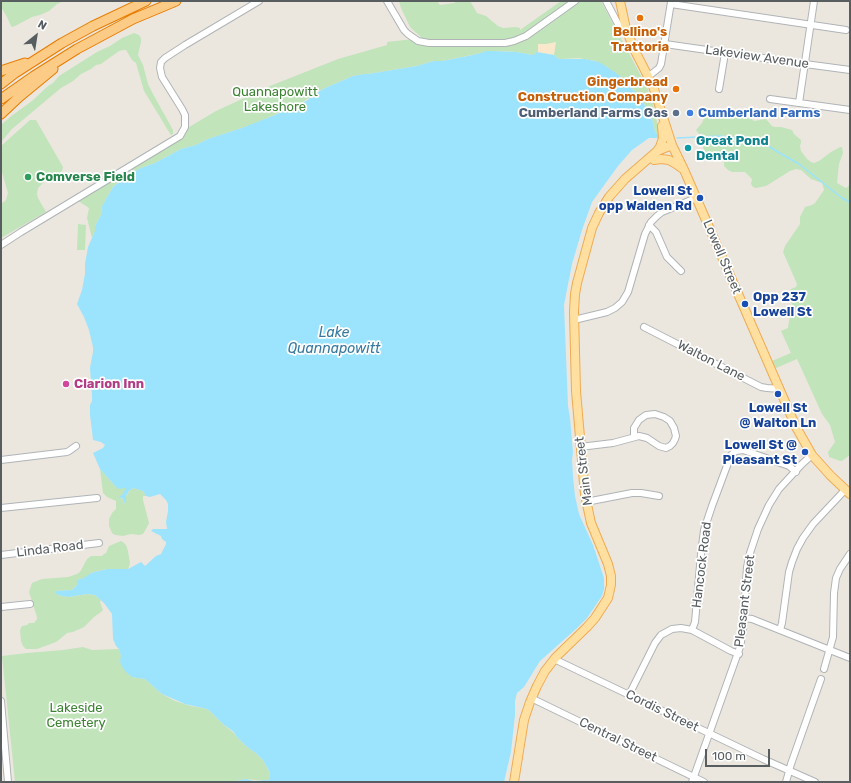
<!DOCTYPE html>
<html>
<head>
<meta charset="utf-8">
<style>
	body { margin:0 }
	#map { position:relative; width:851px; height:783px; overflow:hidden; background:#ebe7df; font-family:Rubik,sans-serif }
	canvas { display:block }
	.frame { position:absolute; inset:0; border:2px solid #585d60; pointer-events:none }
	.north { position:absolute; left:16px; top:16px; width:40px; height:40px; -webkit-text-stroke:3px #fff; paint-order:stroke; rotate:30deg; font-size:11px; font-weight:700; line-height:16px; text-align:center; color:#585d60 }
	.north::after { content:''; display:block; margin:auto; width:14px; height:18px; background:#585d60; clip-path:polygon(50% 0,100% 100%,50% 72%,0 100%) }
	.scale { position:absolute; left:705px; top:749px; width:65px; height:18px; box-sizing:border-box; border:2px solid #585d60; border-top:0; padding-left:5px; font-size:12px; line-height:14px; white-space:nowrap; color:#585d60; -webkit-text-stroke:3px #fff; paint-order:stroke }
</style>
</head>
<body>
<div id="map">
<canvas width="851" height="783"></canvas>
<div class="frame"></div>
<div class="north">N</div>
<div class="scale">100 m</div>
</div>
<script>
const ctx = document.querySelector('canvas').getContext('2d');
ctx.lineJoin = 'round';
function fillPath(path, color) { ctx.fillStyle = color; ctx.fill(path, 'evenodd'); }
const shape = rows => new Path2D(rows.map(r => 'M' + r).join(''));
function stroke(path, color, width, dash) { ctx.strokeStyle = color; ctx.lineWidth = width; ctx.lineCap = dash ? 'butt' : 'round'; ctx.setLineDash(dash || []); ctx.stroke(path); }
function write(font, color, halo, rows, align = 'center') {
  ctx.font = font + ' Rubik,sans-serif'; ctx.lineWidth = 3.5; ctx.setLineDash([]); ctx.textBaseline = 'middle'; ctx.strokeStyle = halo; ctx.fillStyle = color; for (const [text, x, y, turn = 0] of rows) {
    ctx.save(); ctx.translate(x, y); ctx.rotate((+turn || 0) * Math.PI / 180); ctx.textAlign = isNaN(turn) ? turn : align; if (halo) ctx.strokeText(text, 0, 0); ctx.fillText(text, 0, 0); ctx.restore();
  }
}
fillPath(shape([
	[3,1,64,1,57,4,49,11,40,15,32,17,15,26,12,27,11,26,7,17,1,7,1,2],
	[399,1,437,1,440,5,454,3,458,1,470,1,477,13,486,16,498,26,503,28,516,27,520,28,520,30,561,1,601,1,647,87,652,100,660,135,659,136,655,132,652,119,641,98,631,87,607,67,595,61,579,58,562,59,559,59,554,55,538,52,536,52,534,55,532,55,517,52,492,51,442,61,434,61,417,66,368,74,364,74,353,76,323,89,301,103,252,125,208,139,196,145,181,149,155,163,141,168,116,184,113,187,102,206,101,215,95,226,95,231,92,238,87,218,89,208,72,197,216,111,270,86,338,59,387,45,387,42,422,38,410,27,401,8],
	[134,33,139,35,141,38,141,42,138,55,143,65,148,84,153,94,173,130,173,134,171,135,167,129,160,117,144,91,136,63,132,60,126,50,123,50,119,51,101,64,96,65,91,69,81,74,73,81,61,88,12,129,1,142,1,125,10,117,32,101,48,86,53,83,59,76,97,52,110,46,122,38],
	[707,111,722,115,728,115,739,111,742,111,754,121,766,119,772,126,775,127,781,127,792,130,794,134,801,140,801,143,800,146,801,151,807,159,811,162,814,163,819,161,831,152,840,147,842,147,843,153,839,164,837,183,844,187,846,188,848,187,850,182,850,455,842,461,840,461,829,457,828,452,835,442,830,425,822,414,797,359,776,368,772,361,791,353,781,331,788,328,789,321,793,306,790,300,790,291,791,289,796,287,797,284,783,252,785,246,800,224,800,217,805,207,812,205,815,203,824,190,822,183,811,179,801,170,796,169,790,171,766,186,756,188,753,187,751,184,752,179,745,172,732,172,728,170,724,166,724,156,720,152,716,155,710,157,705,152,702,145,702,138,696,130,702,123],
	[30,120,36,120,63,167,62,171,43,183,38,188,37,194,38,198,46,212,1,238,1,204,6,200,8,193,1,169,1,146],
	[78,224,86,225,85,250,77,250],
	[100,469,116,487,125,488,126,490,120,498,123,499,125,504,126,503,126,496,131,489,133,488,143,491,145,494,146,496,143,496,143,500,149,523,146,529,143,534,139,535,131,534,123,536,115,535,112,533,109,526,109,519,112,513,116,509,116,501,107,497,103,493],
	[121,541,123,542,126,545,128,551,130,563,129,567,128,569,107,569,91,573,85,578,77,580,77,585,72,590,56,591,58,595,68,597,87,594,95,595,101,600,100,602,103,610,101,612,94,617,84,627,73,632,67,633,60,639,56,642,37,649,26,649,23,646,21,641,20,630,22,626,27,625,29,623,34,623,37,619,37,617,29,592,32,583,42,579,68,577,77,574,80,572,87,559,91,556,102,556,104,554,106,553,109,546],
	[83,647,92,650,119,649,121,656,132,677,138,678,145,679,162,694,175,701,191,706,207,709,210,711,223,724,234,733,236,736,246,746,257,754,263,760,270,773,269,779,265,781,246,779,231,782,15,782,2,656,27,653,63,650]
]), '#c1e4bb');
fillPath(shape([
	[556,42,554,55,538,52,538,44,546,44]
]), '#f9e8cc');
fillPath(shape([
	[486,51,492,51,517,52,532,55,534,55,536,52,554,55,559,59,585,59,599,62,607,67,620,76,641,98,652,119,655,132,659,136,658,138,649,138,632,150,618,166,592,202,582,230,572,264,564,305,568,406,570,418,573,453,572,460,573,477,575,496,579,514,593,545,604,578,604,589,602,596,587,618,576,629,540,661,524,687,517,693,515,701,515,715,511,752,504,782,231,782,246,779,254,781,268,780,269,779,270,773,263,760,257,754,246,746,236,736,234,732,223,724,210,711,207,709,185,704,162,694,145,679,138,678,132,677,125,671,123,668,120,662,121,656,119,649,116,646,113,639,112,614,104,603,95,595,87,594,68,597,58,595,56,593,56,591,72,590,77,585,77,580,84,578,91,573,107,569,128,569,141,562,145,566,156,556,161,554,166,544,166,542,162,539,161,536,151,531,153,529,167,529,166,522,168,511,168,504,166,500,160,494,150,497,146,496,143,491,133,488,129,491,126,496,126,503,125,504,123,499,119,497,122,495,125,490,125,488,119,489,116,487,100,469,93,453,103,448,105,445,101,442,93,440,92,431,90,415,90,405,92,401,92,396,90,368,93,352,93,347,89,330,84,317,77,304,82,290,85,274,85,264,88,247,95,231,95,226,101,215,102,206,113,187,124,178,141,168,155,163,181,149,196,145,208,139,242,128,275,115,306,101,323,89,353,76,364,74,368,74,417,66,434,61,442,61,468,56,481,53]
]), '#9ce3fe');
stroke(shape([
	[677,138,720,136,760,141,778,152,799,164,842,198,850,202]
]), '#9ce3fe', 1.5);
const minor = shape([
	[387,1,404,30,408,34,418,41,429,43,505,43,514,41,526,36,575,1],
	[606,1,618,24,626,29],
	[671,4,846,30],
	[665,44,805,64,850,70],
	[649,76,659,68,661,64,671,2],
	[719,89,725,53],
	[770,99,850,110],
	[799,103,814,1],
	[649,225,656,232,667,257,681,271],
	[1,245,21,232,180,136,185,127,185,115,182,109,162,77,160,68,161,62,165,58,185,45,259,1],
	[574,320,607,312,615,308,622,302,628,292,645,234,651,222,657,216,662,212,696,198],
	[644,327,761,387,767,388,780,389],
	[580,447,613,443,639,436,647,438,659,446,666,448,670,446,673,443,675,439,676,436,674,428,670,421,664,417,655,414,646,415,639,420,634,428,634,437],
	[1,460,67,452,69,451,76,446],
	[586,502,632,493,641,493,659,496],
	[1,508,97,498],
	[1,555,99,543],
	[1,607,30,604],
	[744,618,752,619,850,658],
	[692,630,695,622,701,554,704,530,712,506,731,455,736,451,743,450,789,466,796,472],
	[780,630,782,623,789,572,792,562,797,549,803,538,813,524,845,490],
	[554,659,763,759,815,782],
	[824,669,833,637,834,593,836,578,840,569,850,554],
	[629,695,655,643,661,635,672,629,681,628,692,630,731,651,739,654],
	[531,698,704,782],
	[1,701,8,782],
	[692,782,740,647,743,630,747,567,750,553,758,529,769,505,779,489,802,464,812,455],
	[786,782,791,764,821,679]
]);
const major = shape([
	[620,1,626,29,635,51,653,86,672,145,685,172,796,427,812,455,830,475,850,494],
	[657,151,660,147,663,138,662,126],
	[654,160,661,159,669,160,676,164,683,169],
	[514,782,524,720,530,702,537,686,545,671,556,657,587,627,595,618,608,598,611,585,611,576,608,564,591,523,585,495,576,391,574,312,575,294,577,283,592,228,599,213,609,197,625,179,656,152,662,149,672,145]
]);
const highway = shape([
	[1,71,25,63],
	[1,84,15,73,62,43,93,26,146,1],
	[1,99,34,76,77,49,133,19,176,1],
	[1,114,19,97,53,69]
]);
stroke(minor, '#b0b4b7', 8);
stroke(major, '#f0ab53', 10);
stroke(highway, '#e97c01', 11);
stroke(minor, '#fff', 6);
stroke(major, '#ffe0a1', 8);
stroke(highway, '#fccb85', 9);
for (const [x, y, r, color] of [
	[640,18,4,"#e8710a"],
	[676,89,4,"#e8710a"],
	[676,113,4,"#5c6f8a"],
	[690,113,4,"#3f7fe0"],
	[688,148,4,"#0f9aa8"],
	[28,177,4,"#2e9e5b"],
	[700,198,4,"#1a4fb4"],
	[745,304,4,"#1a4fb4"],
	[66,384,4,"#d1479c"],
	[778,394,4,"#1a4fb4"],
	[805,452,4,"#1a4fb4"]
]) { const dot = new Path2D(); dot.arc(x, y, r, 0, 2 * Math.PI); ctx.fillStyle = color; ctx.fill(dot); stroke(dot, '#fff', 1.5); }
write('bold 13px', '#c56008', '#fff', [
	["Bellino's",640,32],
	["Trattoria",640,47],
	["Gingerbread",668,82,"right"],
	["Construction Company",668,97,"right"]
]);
write('13px', '#585d60', '#fff', [
	["Lakeview Avenue",757,57,8],
	["Lowell Street",722,257,67],
	["Walton Lane",711,361,27],
	["Main Street",584,471,-97],
	["Linda Road",50,549,-7],
	["Hancock Road",702,565,-83],
	["Pleasant Street",745,601,-83],
	["Cordis Street",662,711,26],
	["Central Street",618,740,26]
]);
write('13px', '#3d8334', '#fff', [
	["Quannapowitt",275,92],
	["Lakeshore",275,107],
	["Lakeside",76,708],
	["Cemetery",76,723]
]);
write('bold 13px', '#4e5e75', '#fff', [
	["Cumberland Farms Gas",668,113]
], 'right');
write('bold 13px', '#366cbe', '#fff', [
	["Cumberland Farms",698,113]
], 'left');
write('bold 13px', '#0d838f', '#fff', [
	["Great Pond",696,141],
	["Dental",696,156]
], 'left');
write('bold 13px', '#27864d', '#fff', [
	["Comverse Field",36,177]
], 'left');
write('bold 13px', '#164399', '#fff', [
	["Lowell St",692,191],
	["opp Walden Rd",692,206],
	["Opp 237",753,297,"left"],
	["Lowell St",753,312,"left"],
	["Lowell St",778,408,"center"],
	["@ Walton Ln",778,423,"center"],
	["Lowell St @",797,445],
	["Pleasant St",797,460]
], 'right');
write('bold 13px', '#b23c85', '#fff', [
	["Clarion Inn",74,384]
], 'left');
write('italic 14px', '#37799e', '#fff', [
	["Lake",334,333],
	["Quannapowitt",334,349]
]);
</script>
</body>
</html>
